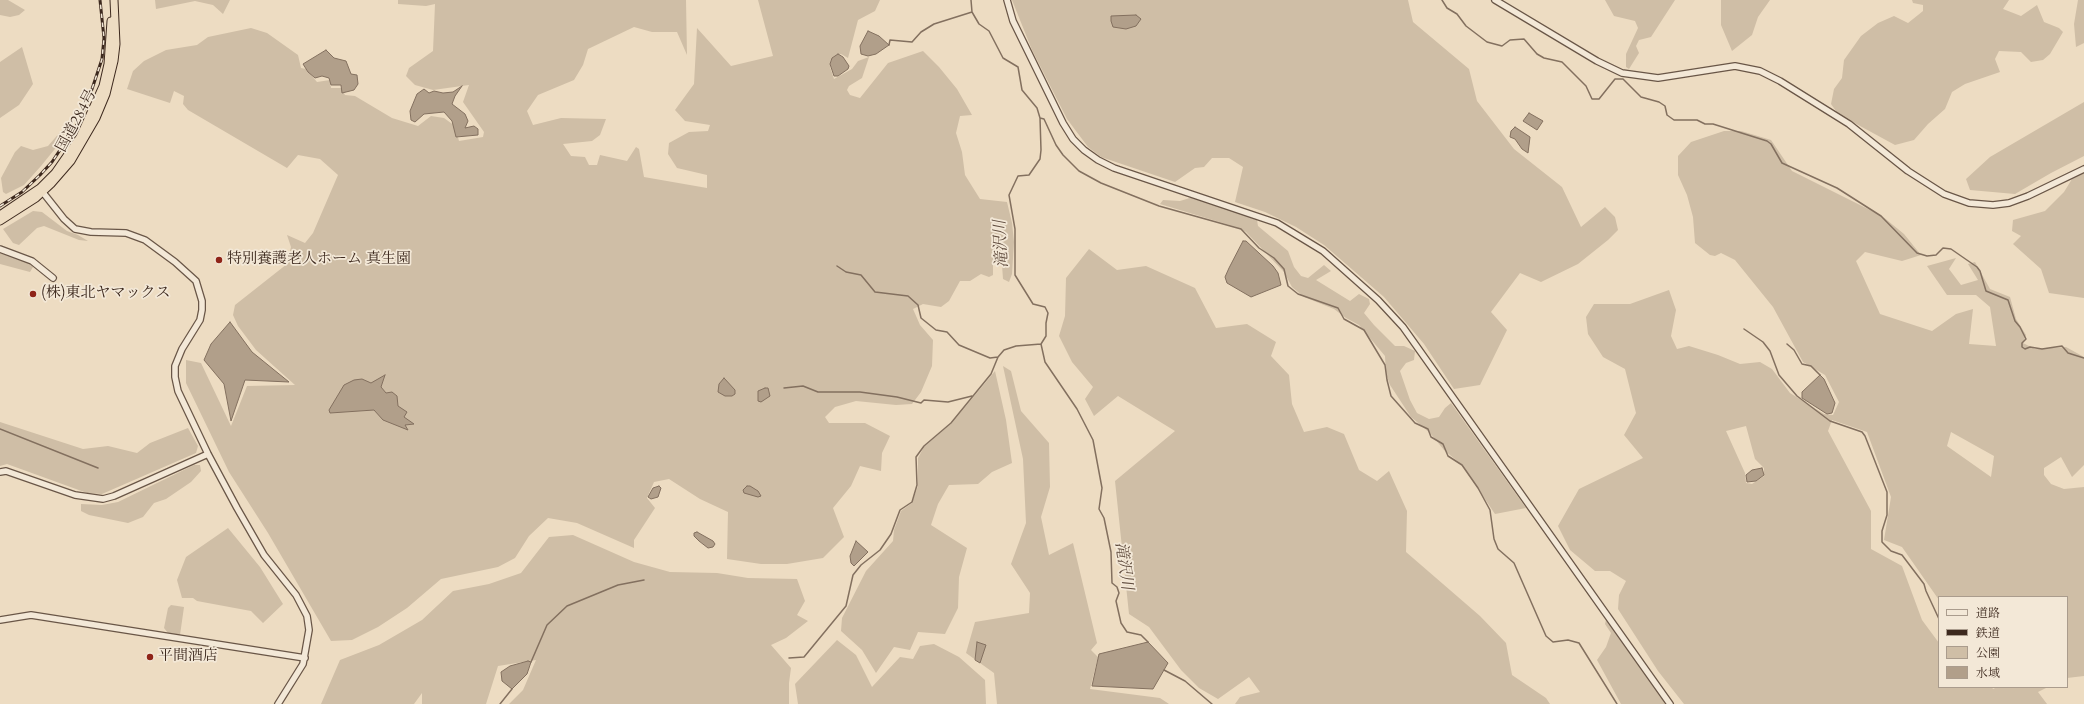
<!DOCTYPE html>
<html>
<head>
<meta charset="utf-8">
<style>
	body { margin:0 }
	#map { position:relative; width:2084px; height:704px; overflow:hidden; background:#eddcc2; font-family:Cardo,"Noto Serif JP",serif }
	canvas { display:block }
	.legend { position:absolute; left:1938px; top:596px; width:130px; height:92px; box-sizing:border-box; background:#f3e8d7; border:1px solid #aa9c8d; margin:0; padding:5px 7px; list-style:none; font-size:12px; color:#3d291e }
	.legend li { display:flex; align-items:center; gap:8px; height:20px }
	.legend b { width:20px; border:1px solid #aa9c8d }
</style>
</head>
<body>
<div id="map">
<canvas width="2084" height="704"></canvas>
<ul class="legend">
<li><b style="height:5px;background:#f3e8d7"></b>道路</li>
<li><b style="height:5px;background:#3d291e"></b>鉄道</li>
<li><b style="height:11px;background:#cfbea6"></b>公園</li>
<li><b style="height:11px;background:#b19f8a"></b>水域</li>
</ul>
</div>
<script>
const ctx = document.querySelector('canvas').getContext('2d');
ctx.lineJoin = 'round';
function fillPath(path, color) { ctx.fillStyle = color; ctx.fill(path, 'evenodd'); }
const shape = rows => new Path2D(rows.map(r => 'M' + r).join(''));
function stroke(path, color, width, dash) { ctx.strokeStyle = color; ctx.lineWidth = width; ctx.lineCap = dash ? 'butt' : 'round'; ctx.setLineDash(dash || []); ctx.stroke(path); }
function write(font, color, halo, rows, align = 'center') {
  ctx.font = font + ' Cardo,"Noto Serif JP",serif'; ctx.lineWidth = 3.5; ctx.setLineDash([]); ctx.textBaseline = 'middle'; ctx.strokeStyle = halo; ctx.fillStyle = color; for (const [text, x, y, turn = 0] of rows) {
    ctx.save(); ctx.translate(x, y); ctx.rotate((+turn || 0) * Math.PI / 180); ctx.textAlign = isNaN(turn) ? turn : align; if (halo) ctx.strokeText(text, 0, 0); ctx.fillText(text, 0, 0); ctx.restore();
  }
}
fillPath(shape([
	[0,0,8,0,25,10,19,15,10,17,0,15],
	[155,0,230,0,223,14,213,5,195,1,156,9],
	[398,0,686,0,687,55,677,32,652,32,634,27,588,49,583,65,574,80,538,95,527,111,533,125,561,118,606,119,600,135,592,141,563,144,571,156,585,157,589,165,597,165,600,155,627,161,636,147,639,149,644,177,707,188,707,175,677,168,668,154,669,143,689,132,708,131,710,125,685,121,675,110,694,84,697,28,731,66,773,56,758,0,880,0,875,11,858,20,848,58,841,54,831,59,830,67,834,79,852,69,858,61,869,57,862,78,849,86,847,90,850,95,860,98,888,63,923,51,939,67,957,89,972,115,960,116,956,133,962,152,965,175,980,199,1007,202,1012,223,1014,242,1012,274,1009,282,1003,279,1002,265,997,257,993,264,993,275,989,277,981,274,970,281,960,281,949,301,941,307,923,304,913,309,920,325,933,340,932,366,921,392,912,404,896,405,856,401,835,407,825,417,829,423,865,423,890,436,882,453,881,471,860,466,851,486,833,508,844,537,823,558,787,564,761,564,727,559,728,512,700,499,669,479,654,482,647,498,655,508,634,540,634,548,577,523,548,518,529,536,515,558,498,567,441,579,407,608,378,627,352,640,331,641,268,533,229,472,186,383,186,360,201,363,231,426,247,386,295,385,256,350,238,326,233,315,235,305,287,264,291,247,287,235,305,243,313,233,338,175,320,159,298,155,287,168,188,110,183,104,184,96,174,91,170,103,127,89,133,71,144,61,166,50,197,45,208,37,251,28,267,33,298,55,301,68,306,69,317,82,330,80,331,88,341,88,345,95,355,96,392,118,418,126,431,116,444,118,455,126,459,141,483,137,484,132,463,102,469,85,433,90,415,85,406,76,409,68,433,51,435,4,426,6,398,4],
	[1012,0,1408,0,1413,22,1469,69,1477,101,1514,149,1562,187,1581,227,1605,207,1615,217,1618,230,1608,240,1578,264,1541,282,1520,273,1491,312,1507,330,1480,385,1454,389,1424,344,1384,297,1324,245,1296,227,1265,212,1235,202,1243,167,1229,158,1212,158,1204,167,1195,168,1175,182,1101,157,1088,147,1067,119,1032,50],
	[1605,0,1675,0,1651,37,1639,40,1636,46,1639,53,1629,69,1626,67,1626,54,1638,28,1635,21,1614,16],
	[1721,0,1770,0,1758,17,1752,35,1732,51,1721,25],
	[1912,0,2009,0,2003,9,2021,16,2037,5,2044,22,2059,28,2063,32,2050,54,2043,60,2031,62,2021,52,1999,51,1995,59,2000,72,1965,84,1952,92,1945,109,1928,124,1914,140,1895,145,1838,114,1831,104,1834,89,1842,78,1844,60,1861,36,1878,23,1894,16,1908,23,1923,11,1923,5,1913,3],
	[2078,0,2084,0,2084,43,2076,47,2074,24],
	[22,47,33,84,19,105,0,118,0,62],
	[2084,102,2084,156,2051,173,2015,194,1970,190,1966,179,1990,157],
	[62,130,65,131,63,139,41,166,24,185,6,194,3,192,1,178,15,152,21,146,33,150,48,146],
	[1724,131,1741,131,1771,140,1792,171,1882,216,1904,234,1921,255,1902,261,1865,252,1856,261,1880,314,1932,331,1956,314,1973,309,1969,344,1996,346,1990,307,1976,295,1947,295,1927,266,1956,258,1949,269,1961,285,1978,280,1968,264,1975,262,1990,289,2010,297,2016,319,2026,335,2023,343,2035,349,2066,347,2084,357,2084,465,2072,477,2061,457,2044,468,2044,475,2051,484,2064,489,2084,487,2084,676,2067,678,2067,597,1939,597,1939,600,1902,547,1884,540,1891,497,1867,432,1832,420,1828,431,1871,511,1871,549,1902,566,1922,620,1939,643,1939,687,1990,687,1994,689,1995,687,2048,687,2038,692,2047,704,1684,704,1658,671,1618,609,1619,595,1626,581,1610,571,1595,571,1570,550,1558,526,1579,489,1643,458,1624,435,1636,413,1625,369,1603,357,1588,334,1586,317,1594,304,1630,304,1669,290,1676,310,1671,336,1677,349,1689,346,1718,355,1740,364,1760,362,1772,369,1790,393,1824,414,1833,415,1839,402,1825,375,1803,362,1773,307,1735,260,1721,253,1715,256,1710,255,1695,243,1693,217,1687,195,1678,175,1678,156,1691,142],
	[1746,426,1755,459,1764,468,1764,476,1752,484,1746,483,1745,473,1726,431],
	[1951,432,1994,456,1991,477,1947,446],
	[2084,173,2084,298,2049,293,2041,269,2013,244,2021,236,2012,231,2013,220,2045,211,2064,192,2072,179],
	[1193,197,1257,220,1258,226,1288,251,1294,267,1301,276,1308,278,1324,265,1331,271,1316,280,1350,301,1359,294,1369,299,1370,304,1364,313,1374,325,1395,346,1404,346,1415,351,1414,360,1406,363,1400,371,1410,400,1417,413,1429,419,1439,417,1445,408,1451,403,1526,508,1495,514,1462,465,1444,450,1430,433,1411,417,1390,385,1386,374,1385,356,1359,325,1346,318,1334,309,1304,297,1292,287,1284,272,1246,232,1236,227,1160,204,1163,200,1180,201],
	[33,211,42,212,67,231,78,235,88,241,79,240,44,226,37,228,19,245,13,243,3,229],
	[1089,249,1117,270,1146,266,1195,288,1216,328,1247,324,1276,342,1271,356,1289,375,1292,404,1304,432,1327,427,1344,434,1359,470,1377,481,1389,471,1407,511,1406,552,1480,616,1506,643,1512,675,1546,698,1550,704,1235,704,1240,697,1260,692,1249,677,1218,699,1199,688,1181,670,1149,627,1129,614,1115,481,1175,431,1118,396,1094,416,1085,399,1093,387,1072,362,1059,336,1065,316,1066,278],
	[0,252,31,263,33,267,30,272,0,264],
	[1003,366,1011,371,1021,411,1049,443,1050,487,1041,517,1049,555,1073,543,1097,643,1091,650,1098,657,1090,689,1160,698,1169,704,997,704,994,673,966,653,975,622,1029,613,1030,593,1011,564,1026,523,1023,459],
	[995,371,1006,420,1012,463,992,472,978,484,949,485,938,504,931,525,967,548,959,577,958,608,945,634,918,632,910,650,894,647,876,673,862,650,841,631,842,618,866,571,893,541,894,530,901,511,912,503,918,486,918,458,924,447,952,423],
	[0,422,83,449,108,446,137,453,150,443,188,428,198,446,196,453,102,494,87,493,7,464,0,466],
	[194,465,200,465,201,471,191,482,166,499,154,503,143,517,128,523,89,515,81,511,81,504,102,505,118,502],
	[228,528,260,567,283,604,263,623,251,611,197,601,193,598,182,598,177,580,186,557],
	[573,535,634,562,670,572,717,573,748,578,797,579,805,601,797,615,808,621,786,638,771,645,791,668,789,683,789,704,509,704,523,690,536,660,498,666,486,704,422,704,422,693,414,704,321,704,340,660,379,645,422,620,453,591,489,584,521,573,549,537],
	[171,605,184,607,180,635,168,633,164,628,168,608],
	[1606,620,1610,620,1668,704,1621,704,1597,660,1606,647,1611,633,1605,624],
	[837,640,856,655,872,687,900,657,913,659,920,646,934,644,959,657,985,680,986,704,798,704,795,684]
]), '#cfbea6');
const water = shape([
	[1136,15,1141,19,1136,26,1126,29,1113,27,1111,21,1111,16,1136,15],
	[868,31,879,36,889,45,876,54,868,56,861,54,860,46,868,31],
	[326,50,334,58,346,61,351,74,357,75,358,84,354,90,342,93,341,85,331,85,329,78,322,76,315,78,308,72,303,64,326,50],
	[838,54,843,57,849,66,848,69,838,76,834,76,830,64,832,58,838,54],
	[462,86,455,96,452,104,465,114,468,121,465,128,474,126,478,129,478,135,456,137,452,121,444,112,424,114,415,122,411,120,410,111,417,94,424,89,429,93,434,91,443,93,453,92,462,86],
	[1529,113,1543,121,1537,130,1523,121,1529,113],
	[1515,127,1530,137,1528,153,1522,149,1515,139,1510,137,1511,131,1515,127],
	[1243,241,1246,241,1273,266,1278,273,1281,285,1251,297,1227,283,1225,277,1229,268,1243,241],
	[230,322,252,352,289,382,245,380,231,421,224,384,204,360,211,344,230,322],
	[385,375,381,387,386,393,392,392,397,396,398,406,407,412,404,417,414,424,405,425,408,430,383,420,374,410,330,413,329,410,344,385,354,380,362,379,371,383,385,375],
	[1820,375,1824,379,1835,403,1832,413,1827,414,1802,398,1802,392,1820,375],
	[724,378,735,390,735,394,732,396,725,396,718,392,719,384,724,378],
	[765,388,768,388,770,396,761,402,758,401,758,391,765,388],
	[1762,468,1764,475,1756,481,1747,482,1746,475,1752,470,1762,468],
	[659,486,661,488,658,497,651,499,648,497,653,488,659,486],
	[747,486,750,486,758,491,761,496,758,497,744,493,743,490,747,486],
	[697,532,713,541,715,544,713,547,708,548,699,541,694,536,694,533,697,532],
	[856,541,868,552,854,566,851,563,850,556,856,541],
	[977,642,986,645,980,663,975,660,977,642],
	[1148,642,1168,663,1153,689,1092,686,1099,654,1148,642],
	[528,661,531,662,527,674,512,689,502,681,501,672,510,666,528,661]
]);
fillPath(water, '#b19f8a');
stroke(water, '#83705f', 1);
stroke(shape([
	[971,0,972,12,979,24,989,31,1003,58,1018,67,1022,90,1037,108,1040,118,1041,150,1040,159,1029,175,1018,176,1009,195,1015,229,1015,275,1033,304,1045,307,1048,313,1046,323,1046,336,1041,344,1045,362,1077,409,1093,440,1102,488,1099,509,1104,518,1111,552,1112,583,1117,587,1119,593,1116,601,1121,623,1127,632,1141,635,1148,642],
	[1442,0,1447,8,1457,14,1466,26,1487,42,1502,46,1510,40,1524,39,1537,54,1544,58,1562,62,1586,86,1592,99,1599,99,1615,79,1623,79,1641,97,1659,102,1665,106,1667,115,1674,120,1697,120,1705,124,1713,124,1767,141,1771,144,1782,163,1837,188,1881,216,1917,253,1927,256,1936,255,1943,248,1951,249,1977,267,1980,271,1986,291,2008,300,2015,321,2020,327,2026,339,2022,343,2022,347,2025,349,2030,347,2042,349,2062,346,2068,353,2084,358],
	[889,45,890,40,912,42,921,32,934,24,972,12],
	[1040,118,1044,119,1056,145,1063,155,1079,171,1101,183,1159,206,1241,229,1259,248,1274,258,1284,269,1288,286,1298,294,1338,308,1344,319,1364,330,1385,365,1387,380,1391,396,1415,423,1428,429,1431,437,1443,444,1448,456,1462,465,1478,488,1490,510,1494,539,1498,549,1514,563,1546,636,1553,642,1568,640,1579,643,1617,704],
	[837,266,846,272,861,275,875,292,908,296,918,305,921,318,936,330,947,332,959,345,990,358,998,357],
	[1744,329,1763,342,1770,351,1779,375,1797,396,1830,421,1862,432,1865,436,1887,492,1887,515,1882,531,1882,542,1891,551,1902,555,1924,584,1926,591,1939,619],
	[1787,344,1794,350,1802,364,1811,366,1820,375],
	[784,388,803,386,818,392,860,392,897,397,921,403,924,400,948,402,972,396],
	[0,429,98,468],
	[789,658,804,657,846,606,853,575,861,565,880,550,891,534,900,510,912,502,917,485,916,457,924,446,951,423,991,374,998,357,1004,350,1016,346,1041,344],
	[531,662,547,625,567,606,618,585,644,580],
	[1164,670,1185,681,1212,704],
	[500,704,512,689]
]), '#83705f', 1.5);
const tertiary = shape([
	[1007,0,1013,21,1063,123,1073,139,1084,150,1098,160,1114,168,1277,223,1323,251,1378,300,1403,327,1670,704],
	[1495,0,1597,61,1622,73,1658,78,1735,66,1760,71,1780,81,1849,124,1908,171,1944,194,1969,203,1993,205,2009,203,2028,196,2084,169],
	[41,190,64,219,75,229,91,232,126,233,145,240,175,262,196,281,202,301,202,310,200,320,182,349,175,366,175,377,178,391,208,454,237,508,264,555,296,595,307,616,309,630,303,664,278,704],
	[0,249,32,261,53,278],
	[0,472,6,471,75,495,103,499,114,496,208,454],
	[0,620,31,615,305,658]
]);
const trunk = shape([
	[0,215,40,188,55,173,80,137,103,86,108,64,111,21],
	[0,221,36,198,51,184,71,161,96,118,106,94,114,61,116,44,114,0]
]);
stroke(tertiary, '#695647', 8);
stroke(trunk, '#3d291e', 9);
stroke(tertiary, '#f3e8d7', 5.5);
stroke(trunk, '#eddcc2', 7);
const rail = shape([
	[0,206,22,192,40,175,52,162,78,123,88,101,102,59,104,38,100,0]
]);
stroke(rail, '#3d291e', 3);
stroke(rail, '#f3e8d7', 1.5, [4.5]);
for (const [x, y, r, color] of [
	[219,260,4,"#8f2418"],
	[33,294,4,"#8f2418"],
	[150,657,4,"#8f2418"]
]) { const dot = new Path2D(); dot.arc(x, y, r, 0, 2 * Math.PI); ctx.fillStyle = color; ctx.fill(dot); stroke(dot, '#f3e8d7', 1.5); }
write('15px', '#3d291e', '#f3e8d7', [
	["国道284号",77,121,-62]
]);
write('15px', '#3d291e', '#f3e8d7', [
	["特別養護老人ホーム 真生園",227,260],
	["(株)東北ヤマックス",41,294],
	["平間酒店",158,657]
], 'left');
write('italic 16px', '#604c3e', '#f3e8d7', [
	["滝沢川",1002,244,-93],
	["滝沢川",1123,566,82]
]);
</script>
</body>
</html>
